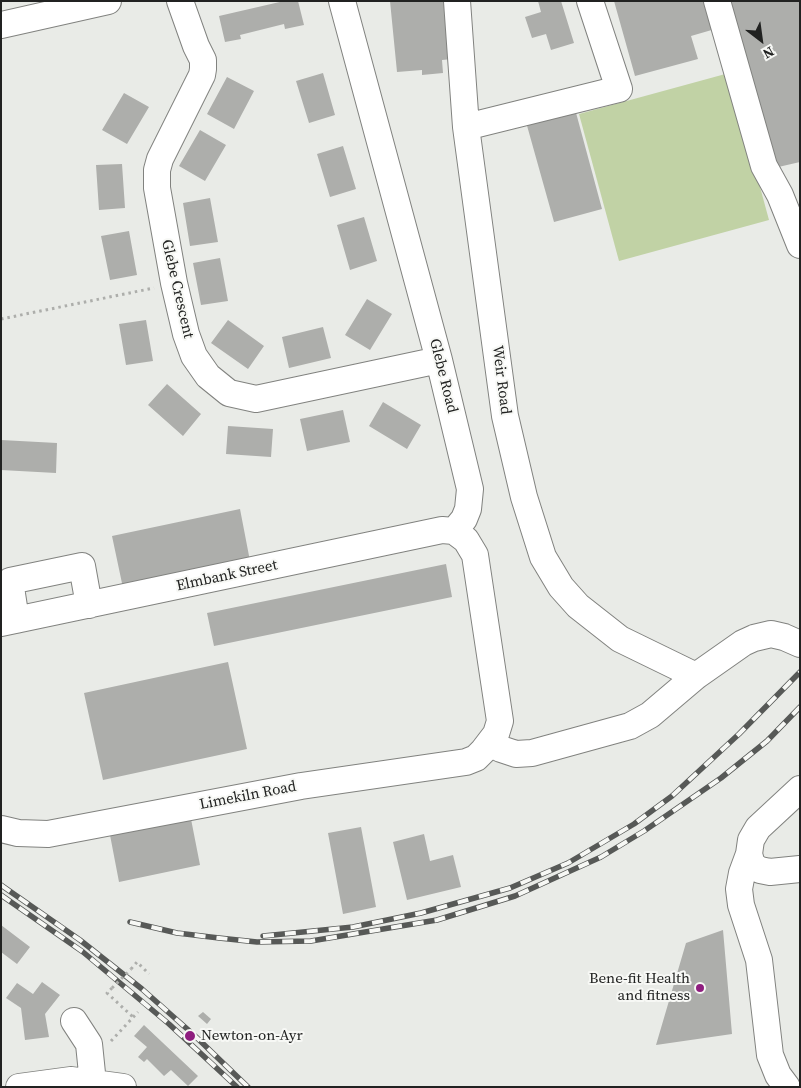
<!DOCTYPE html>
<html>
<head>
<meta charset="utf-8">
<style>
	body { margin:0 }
	#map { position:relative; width:801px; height:1088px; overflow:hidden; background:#e9ebe7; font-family:"Source Serif 4",serif }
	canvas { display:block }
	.frame { position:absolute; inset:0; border:2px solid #212221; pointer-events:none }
	.north { position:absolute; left:736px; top:15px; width:50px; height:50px; -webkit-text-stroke:4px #f7f8f5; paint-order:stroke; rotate:150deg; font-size:14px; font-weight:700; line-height:20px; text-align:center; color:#212221 }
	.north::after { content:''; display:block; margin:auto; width:18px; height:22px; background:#212221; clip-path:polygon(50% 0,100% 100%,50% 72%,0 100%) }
</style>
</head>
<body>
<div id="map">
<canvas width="801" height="1088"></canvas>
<div class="frame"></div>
<div class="north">N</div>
</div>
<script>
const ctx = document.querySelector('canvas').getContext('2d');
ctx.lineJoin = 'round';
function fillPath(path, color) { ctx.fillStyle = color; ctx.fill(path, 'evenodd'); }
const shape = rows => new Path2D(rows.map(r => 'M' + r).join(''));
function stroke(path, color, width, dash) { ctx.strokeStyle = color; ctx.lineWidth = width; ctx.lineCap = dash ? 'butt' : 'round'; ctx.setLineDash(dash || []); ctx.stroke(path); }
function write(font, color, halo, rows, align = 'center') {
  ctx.font = font + ' "Source Serif 4",serif'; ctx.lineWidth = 4; ctx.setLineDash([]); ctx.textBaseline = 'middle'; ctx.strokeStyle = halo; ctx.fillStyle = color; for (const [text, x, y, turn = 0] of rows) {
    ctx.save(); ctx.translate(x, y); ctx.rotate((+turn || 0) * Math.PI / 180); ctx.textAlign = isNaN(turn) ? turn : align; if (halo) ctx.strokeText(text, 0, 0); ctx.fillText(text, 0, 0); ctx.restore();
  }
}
fillPath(shape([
	[729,73,769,220,619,261,579,114]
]), '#c1d2a5');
fillPath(shape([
	[284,1,298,1,304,25,285,29,284,24,240,35,241,39,225,42,219,16],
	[390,1,447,1,452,59,442,60,443,73,422,75,422,70,397,72],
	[538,1,561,1,574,43,551,50,546,34,532,38,525,17,541,12],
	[614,1,715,1,722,27,691,36,698,59,635,76],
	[729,1,800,1,800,162,774,168],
	[323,73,335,115,309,123,296,81],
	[227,77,254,91,234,129,207,114],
	[124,93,149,107,127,144,102,130],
	[575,109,602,209,554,222,526,122],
	[200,130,226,145,205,181,179,166],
	[343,146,356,189,330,197,317,154],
	[122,164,125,208,99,210,96,165],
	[210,198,218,242,190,246,183,203],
	[364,217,377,261,350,270,337,225],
	[129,231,137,275,110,280,101,236],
	[220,258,228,301,201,305,193,263],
	[367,299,392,314,370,350,345,335],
	[146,320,153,361,126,365,119,324],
	[228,320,264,346,248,369,211,343],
	[323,327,331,358,289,368,282,337],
	[167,384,201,414,183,436,148,405],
	[383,402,421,425,407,449,369,426],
	[343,410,350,442,307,451,300,419],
	[228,426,273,429,271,457,226,454],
	[1,440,57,443,56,473,1,470],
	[240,509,250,561,123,588,112,536],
	[446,564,452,597,214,646,207,613],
	[228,662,247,749,103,780,84,693],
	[191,819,200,865,119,882,110,835],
	[361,827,376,907,343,914,328,833],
	[424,834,430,861,453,855,461,887,407,900,393,842],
	[1,925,30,947,17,964,1,952],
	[723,930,732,1034,656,1045,686,943],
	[42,982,60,995,45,1014,49,1037,25,1040,21,1008,6,998,17,983,33,994],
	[203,1012,211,1019,207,1024,198,1016],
	[144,1025,198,1076,188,1086,171,1070,164,1076,147,1059,144,1062,138,1057,147,1047,134,1036]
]), '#adaeab');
const minor = shape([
	[180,1,196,46,203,60,203,69,202,75,160,159,157,170,157,188,174,283,186,334,194,356,208,376,229,393,256,399,439,360],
	[457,1,466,127,505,416,524,497,543,557,561,587,578,606,620,639,696,676],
	[717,1,764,166,780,195,800,245],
	[1,25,108,1],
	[466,127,619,89,590,1],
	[16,620,10,581,82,566,89,605],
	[1,623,442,530,454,531],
	[490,743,501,749,516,754,532,753,630,726,650,715,696,676,743,643,754,638,771,634,784,637,800,644],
	[800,789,758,828,751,840,749,854,752,865,760,870,770,872,800,869],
	[1,829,18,833,48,834,301,786,466,762,476,758,483,751,496,734,500,721,475,555,466,540,454,531,464,519,468,509,470,489,439,360,342,1],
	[749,854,742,873,739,889,741,905,759,960,770,1055,778,1075,787,1087],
	[74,1021,89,1044,93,1083],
	[19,1087,71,1080,123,1087]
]);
stroke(minor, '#81827f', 28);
stroke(shape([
	[1,319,154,288],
	[131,969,137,962,149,974],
	[112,988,107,993,133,1017],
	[111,1041,138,1012]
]), '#adaeab', 3, [2.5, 4]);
stroke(minor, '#fff', 26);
const rail = shape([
	[1,885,80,940,142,989,194,1035,248,1087],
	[1,895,83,952,169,1024,237,1087],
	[130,922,177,933,219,938,257,942,311,941,437,920,515,896,601,857,644,831,721,778,767,741,800,707],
	[263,936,353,927,421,913,510,888,568,863,634,824,672,796,739,734,800,672]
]);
stroke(rail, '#575957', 5.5);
stroke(rail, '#f7f8f5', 4, [11]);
stroke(shape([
	[112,988,131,969]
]), '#adaeab', 3, [2.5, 4]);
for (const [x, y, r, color] of [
	[700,988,5,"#8f1e7f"],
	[190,1036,6,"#8f1e7f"]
]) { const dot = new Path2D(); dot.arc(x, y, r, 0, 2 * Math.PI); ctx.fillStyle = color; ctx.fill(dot); stroke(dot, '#f7f8f5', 2); }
write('15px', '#212221', '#f7f8f5', [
	["Glebe Crescent",177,289,77],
	["Glebe Road",443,376,76],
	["Weir Road",501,380,83],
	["Elmbank Street",227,576,-12],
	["Limekiln Road",248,796,-11]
]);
write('15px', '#212221', '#f7f8f5', [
	["Bene-fit Health",690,979],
	["and fitness",690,996],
	["Newton-on-Ayr",201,1036,"left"]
], 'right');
</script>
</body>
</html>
